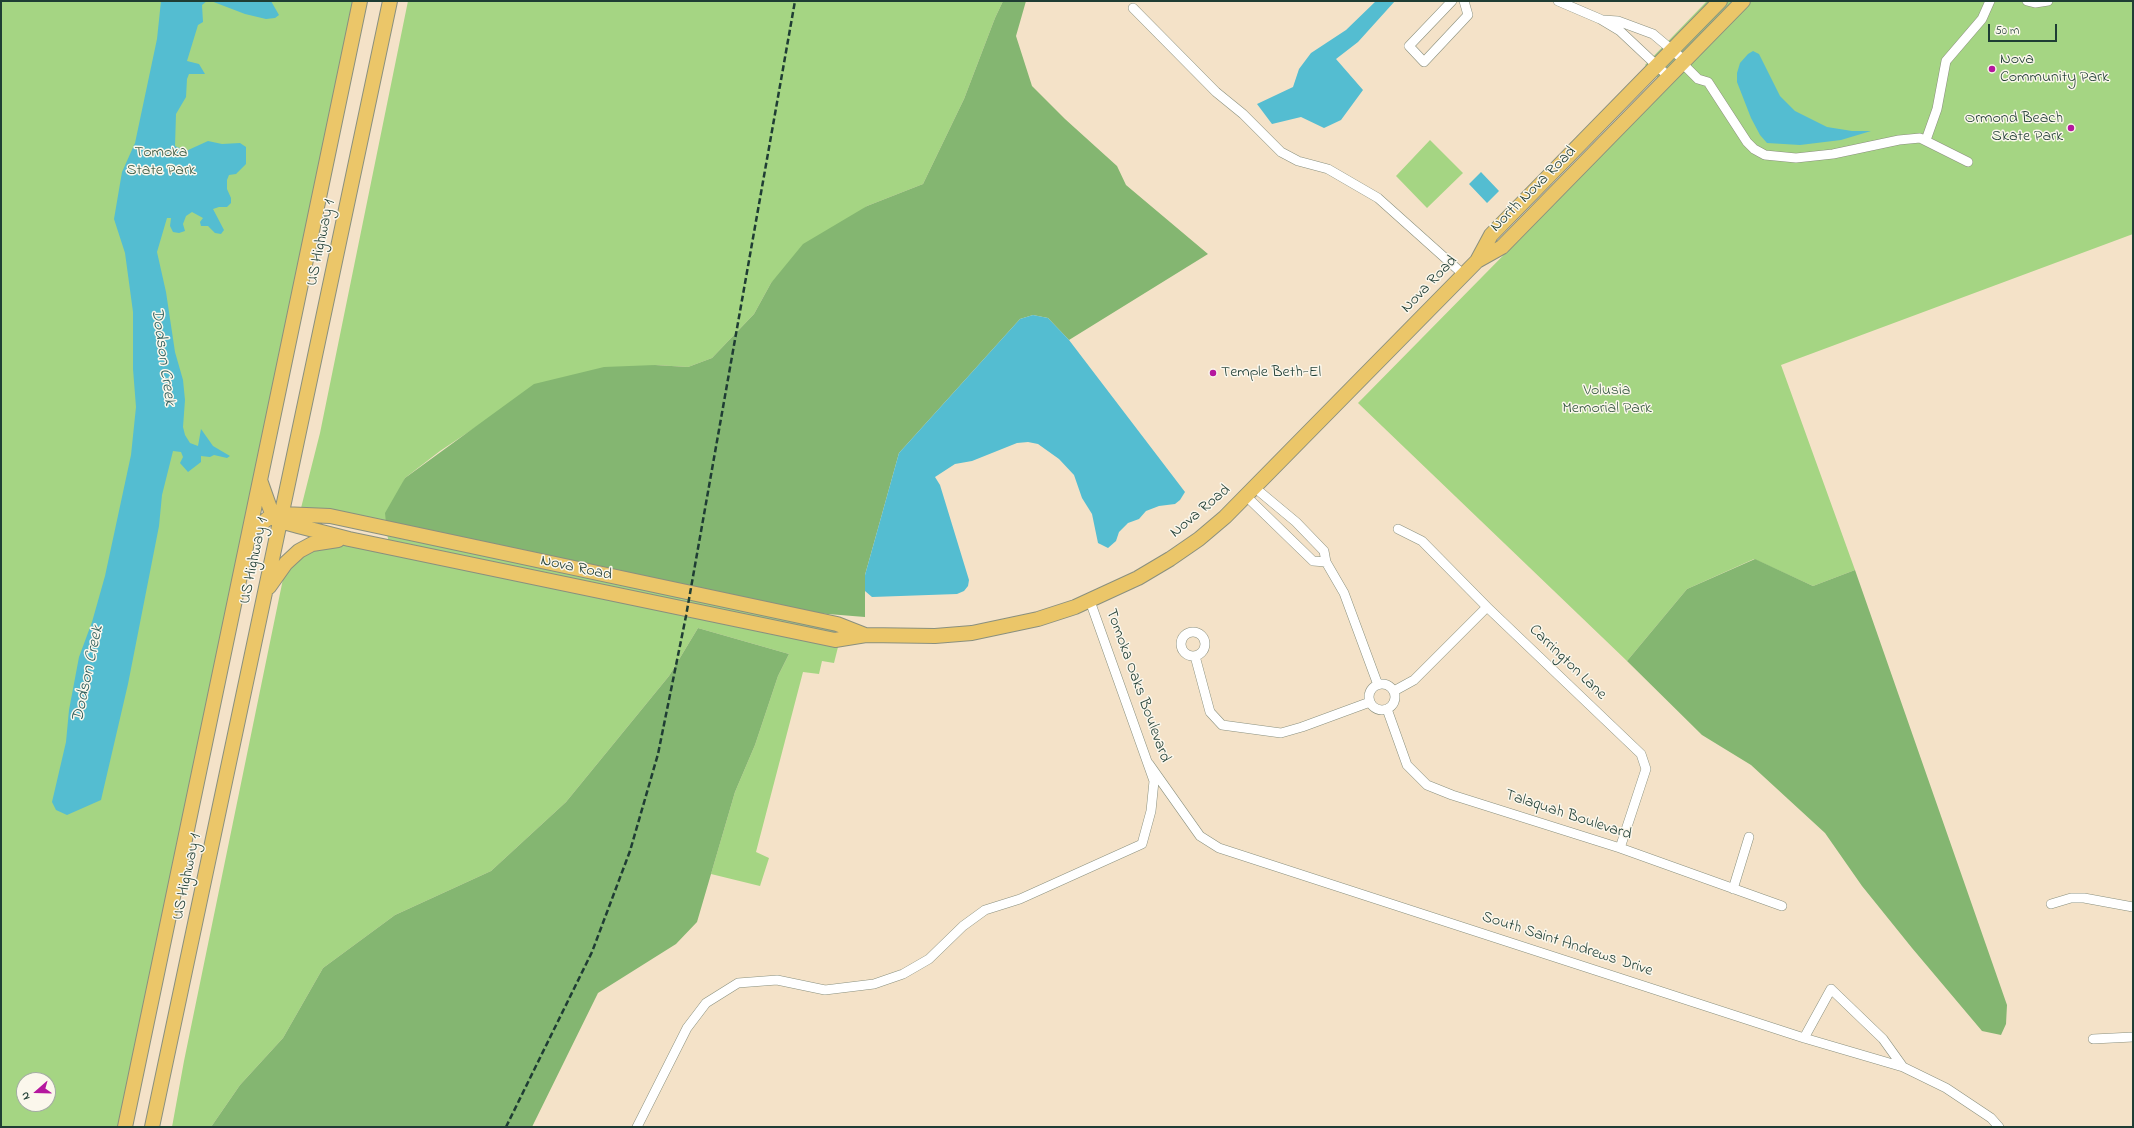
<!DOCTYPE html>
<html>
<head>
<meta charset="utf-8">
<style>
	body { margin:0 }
	#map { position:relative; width:2134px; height:1128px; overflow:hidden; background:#f4e2c8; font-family:"Indie Flower",sans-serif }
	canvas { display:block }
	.frame { position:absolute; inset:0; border:2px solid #1f3d34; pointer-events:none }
	.north { position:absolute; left:16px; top:1072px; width:40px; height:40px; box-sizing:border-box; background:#fbf7ec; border:1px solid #a3ada2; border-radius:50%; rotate:250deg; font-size:11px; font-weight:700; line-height:16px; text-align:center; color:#1f3d34 }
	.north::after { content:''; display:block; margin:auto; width:14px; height:18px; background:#b5179e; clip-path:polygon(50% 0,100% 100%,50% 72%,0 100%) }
	.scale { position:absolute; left:1988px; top:24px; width:69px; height:18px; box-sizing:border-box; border:2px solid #1f3d34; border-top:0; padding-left:5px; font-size:12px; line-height:14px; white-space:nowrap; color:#1f3d34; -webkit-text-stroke:3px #fbf7ec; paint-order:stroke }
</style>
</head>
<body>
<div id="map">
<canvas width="2134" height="1128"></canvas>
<div class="frame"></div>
<div class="north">N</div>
<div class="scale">50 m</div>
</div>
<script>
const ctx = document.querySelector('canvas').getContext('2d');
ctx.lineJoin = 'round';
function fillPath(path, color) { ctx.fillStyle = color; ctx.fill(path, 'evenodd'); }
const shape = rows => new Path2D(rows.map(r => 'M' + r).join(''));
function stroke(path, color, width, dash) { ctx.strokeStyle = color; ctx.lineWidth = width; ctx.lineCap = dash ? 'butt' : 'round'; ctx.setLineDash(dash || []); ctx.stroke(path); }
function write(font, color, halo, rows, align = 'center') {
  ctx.font = font + ' "Indie Flower",sans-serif'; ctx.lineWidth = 3; ctx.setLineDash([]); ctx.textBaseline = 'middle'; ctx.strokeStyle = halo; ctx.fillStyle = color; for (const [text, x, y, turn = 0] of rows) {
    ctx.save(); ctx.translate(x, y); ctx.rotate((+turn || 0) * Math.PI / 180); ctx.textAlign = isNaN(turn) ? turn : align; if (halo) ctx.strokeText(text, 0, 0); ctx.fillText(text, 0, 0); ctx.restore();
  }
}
fillPath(shape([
	[1,1,359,1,124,1127,1,1127],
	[24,1080,48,1080,48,1104,24,1104],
	[408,1,1003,1,995,18,964,99,923,184,867,206,771,283,754,314,712,358,688,367,655,365,482,423,440,451,405,478,386,523,301,508,320,433],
	[1707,1,2133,1,2133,234,1781,365,1855,570,1813,586,1754,559,1687,589,1627,661,1358,403,1668,88,1645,65],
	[1430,140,1463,173,1427,208,1396,176],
	[387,534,841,631,840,635,389,543],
	[348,544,838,647,834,663,822,661,819,674,803,672,756,852,769,858,760,886,711,874,735,792,755,745,778,676,789,654,698,628,669,676,566,802,491,871,395,915,323,968,283,1038,240,1085,211,1127,172,1127,184,1061,284,574,290,566,314,548]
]), '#a5d583');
fillPath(shape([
	[1003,1,1026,1,1016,36,1032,86,1065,119,1117,166,1126,185,1208,254,1069,340,1048,318,1033,315,1020,319,899,453,865,575,865,617,803,612,386,523,385,513,405,478,534,384,604,367,655,365,688,367,712,358,754,314,771,283,803,244,867,206,923,184,964,99,995,18],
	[1755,559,1813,586,1855,570,2007,1005,2006,1024,2001,1035,1982,1031,1912,948,1862,886,1825,833,1751,765,1702,735,1627,661,1687,589],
	[698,628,789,654,778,676,755,745,735,792,697,922,676,944,598,993,532,1127,211,1127,240,1085,283,1038,323,968,395,915,491,871,566,802,669,676]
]), '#84b671');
fillPath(shape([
	[161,1,207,1,202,5,203,22,198,25,187,61,199,64,205,74,189,74,187,79,186,97,176,114,175,146,186,151,208,141,222,144,240,143,246,147,246,164,236,174,229,175,227,180,227,189,231,198,231,203,227,207,219,207,213,209,224,230,221,234,215,233,208,226,201,226,200,222,203,218,192,212,186,216,183,224,185,231,179,233,173,232,170,226,171,218,167,218,157,252,166,292,175,352,183,380,185,400,183,427,185,435,190,443,198,446,201,429,213,446,230,456,227,458,214,455,210,457,201,456,201,462,188,472,180,463,183,457,181,452,173,451,162,495,159,526,128,684,101,800,67,815,56,810,52,802,66,742,69,710,79,657,92,622,105,576,131,455,136,407,133,369,133,312,125,253,114,219,122,172,135,143,157,39],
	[211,1,271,1,279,15,275,18,266,19,245,14],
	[1376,1,1395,1,1358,42,1336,59,1363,90,1341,120,1324,128,1301,117,1272,124,1257,104,1293,87,1299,69,1311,53,1346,30],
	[1753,51,1759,54,1780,96,1795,111,1827,127,1852,131,1871,131,1841,140,1800,145,1767,143,1760,135,1751,118,1737,82,1737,73,1740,63,1748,54],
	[1481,172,1499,191,1487,203,1469,184],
	[1033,315,1048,318,1069,340,1185,492,1180,500,1175,504,1159,506,1146,511,1139,519,1128,523,1119,532,1116,541,1108,548,1098,543,1092,514,1082,498,1074,475,1059,459,1038,444,1028,442,1017,443,972,461,955,464,935,477,940,485,969,580,968,586,964,591,957,594,872,597,865,591,865,575,899,453,1020,319]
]), '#54bdd1');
const minor = shape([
	[1452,1,1409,46,1424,62,1468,15,1464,1],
	[1558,1,1600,19,1620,31,1669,77],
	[2027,1,2035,3,2048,1],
	[1133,8,1216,92,1243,114,1281,152,1298,161,1328,169,1378,198,1464,275],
	[1603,20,1618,21,1653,34,1685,61],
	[1682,63,1698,79,1708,82,1747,142,1754,149,1765,155,1796,158,1833,154,1899,140,1920,138,1968,162],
	[1926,140,1937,109,1946,61,1982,19,1990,1],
	[1254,487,1296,522,1324,551,1326,562,1344,593,1378,685],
	[1246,496,1313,561,1326,562],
	[1398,529,1422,541,1487,607,1641,754,1646,769,1620,848],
	'1181 644a12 12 0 1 1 24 0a12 12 0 1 1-24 0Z',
	[1195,656,1210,712,1222,725,1281,733,1302,727,1370,702],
	'1369 697a13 13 0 1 1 26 0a13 13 0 1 1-26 0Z',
	[1394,691,1414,680,1487,607],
	[1387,709,1407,765,1427,785,1452,795,1620,848,1782,906],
	[1149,764,1200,836,1219,848,1804,1038,1903,1067,1946,1088,1991,1118,1999,1127],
	[1733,889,1749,837],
	[2051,904,2071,898,2084,898,2133,907],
	[1804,1038,1831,989,1883,1039,1903,1067],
	[2093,1039,2133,1037],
	[637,1127,687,1028,706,1003,738,983,777,980,825,990,874,984,903,974,929,959,963,926,985,910,1020,899,1142,844,1151,811,1154,781,1090,601]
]);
const primary = shape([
	[1477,261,1502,247,1743,1],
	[260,480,271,511,280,521,298,526,349,539,835,640,866,635,935,636,972,633,1038,619,1075,607,1138,578,1170,559,1199,539,1225,517,1477,261,1491,235,1720,1],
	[248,538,253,531,267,519,282,514,330,516,837,624,865,635],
	[269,587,286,563,299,551,312,544,338,540],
	[125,1127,360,1],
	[152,1127,390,1]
]);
stroke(minor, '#8a907e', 10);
stroke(primary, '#8a907e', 16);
stroke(minor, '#fff', 9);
stroke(primary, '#ebc669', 14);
stroke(shape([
	[506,1127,592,952,630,851,658,754,686,616,795,1]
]), '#1f3d34', 2.5, [6, 3]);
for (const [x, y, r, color] of [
	[1992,69,4,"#b5179e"],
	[2071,128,4,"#b5179e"],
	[1213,373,4,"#b5179e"]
]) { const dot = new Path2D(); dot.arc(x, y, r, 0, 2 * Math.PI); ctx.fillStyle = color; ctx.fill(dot); stroke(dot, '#fbf7ec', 1.5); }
write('16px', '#1f3d34', '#fbf7ec', [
	["Nova",2000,60],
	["Community Park",2000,78],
	["Ormond Beach",2063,119,"right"],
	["Skate Park",2063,137,"right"],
	["Temple Beth-El",1221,373]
], 'left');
write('16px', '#3a5b44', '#fbf7ec', [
	["Tomoka",161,153],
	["State Park",161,171],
	["Volusia",1607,391],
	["Memorial Park",1607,409]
]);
write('16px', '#1f3d34', '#fbf7ec', [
	["North Nova Road",1534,190,-45],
	["US Highway 1",322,243,-78],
	["Nova Road",1430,285,-46],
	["Nova Road",1201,512,-40],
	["US Highway 1",255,561,-78],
	["Nova Road",576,569,12],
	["Carrington Lane",1567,663,44],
	["Tomoka Oaks Boulevard",1137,686,70],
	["Talaquah Boulevard",1568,816,18],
	["US Highway 1",188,877,-78],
	["South Saint Andrews Drive",1567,945,18]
]);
write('italic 17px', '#2c5d5b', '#fbf7ec', [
	["Dodson Creek",162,357,82],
	["Dodson Creek",89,674,-78]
]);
</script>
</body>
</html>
